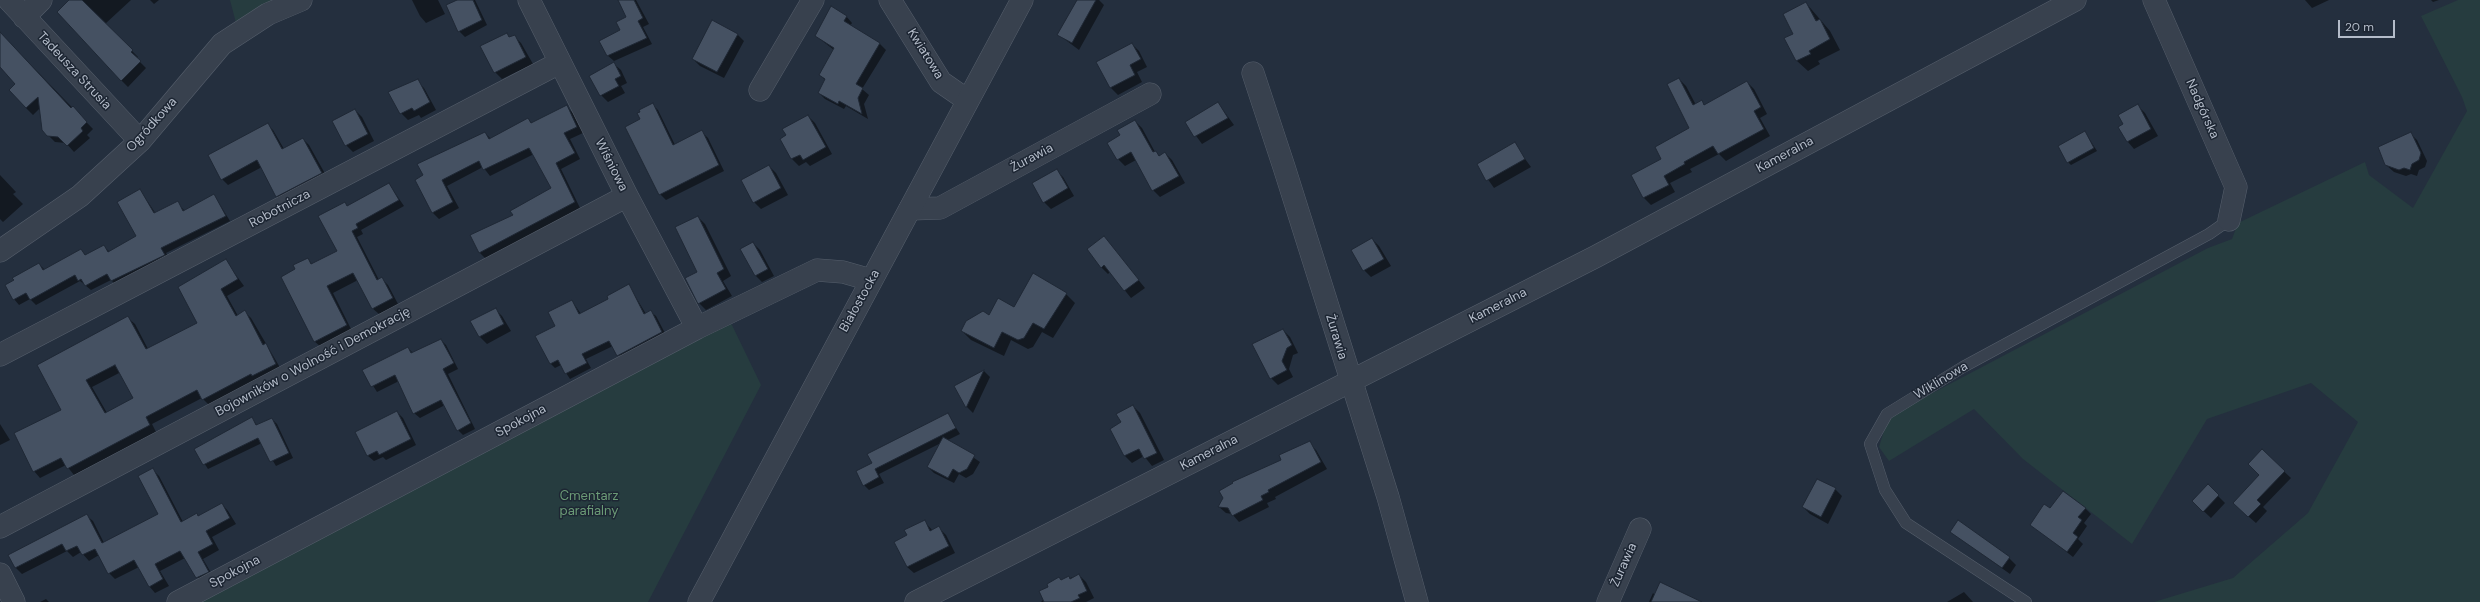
<!DOCTYPE html>
<html>
<head>
<meta charset="utf-8">
<style>
	body { margin:0 }
	#map { position:relative; width:2480px; height:602px; overflow:hidden; background:#242f3e; font-family:"DM Sans",sans-serif }
	canvas { display:block }
	.scale { position:absolute; left:2338px; top:20px; width:57px; height:18px; box-sizing:border-box; border:2px solid #b4bcc9; border-top:0; padding-left:5px; font-size:12px; line-height:14px; white-space:nowrap; color:#b4bcc9; -webkit-text-stroke:3px #1d2633; paint-order:stroke }
</style>
</head>
<body>
<div id="map">
<canvas width="2480" height="602"></canvas>
<div class="scale">20 m</div>
</div>
<script>
const ctx = document.querySelector('canvas').getContext('2d');
ctx.lineJoin = 'round';
function fillPath(path, color) { ctx.fillStyle = color; ctx.fill(path, 'evenodd'); }
const shape = rows => new Path2D(rows.map(r => 'M' + r).join(''));
function stroke(path, color, width, dash) { ctx.strokeStyle = color; ctx.lineWidth = width; ctx.lineCap = dash ? 'butt' : 'round'; ctx.setLineDash(dash || []); ctx.stroke(path); }
function write(font, color, halo, rows, align = 'center') {
  ctx.font = font + ' "DM Sans",sans-serif'; ctx.lineWidth = 3; ctx.setLineDash([]); ctx.textBaseline = 'middle'; ctx.strokeStyle = halo; ctx.fillStyle = color; for (const [text, x, y, turn = 0] of rows) {
    ctx.save(); ctx.translate(x, y); ctx.rotate((+turn || 0) * Math.PI / 180); ctx.textAlign = isNaN(turn) ? turn : align; if (halo) ctx.strokeText(text, 0, 0); ctx.fillText(text, 0, 0); ctx.restore();
  }
}
fillPath(shape([
	[230,0,281,0,236,23],
	[2458,0,2480,0,2480,602,2154,602,2233,578,2308,513,2358,422,2311,383,2207,419,2132,544,2023,459,1974,409,1889,461,1879,447,1887,421,1908,406,2208,248,2232,239,2238,223,2365,162,2369,175,2413,208,2467,111,2462,97,2421,16],
	[730,321,761,385,648,602,193,602]
]), '#263c3f');
fillPath(shape([
	[71,0,131,0,105,24,138,57,137,59,146,68,128,87,121,80],
	[150,0,159,0,154,4],
	[412,0,438,0,445,14,426,23,420,16],
	[459,0,475,0,487,25,465,37,459,31],
	[619,0,636,0,649,24,643,27,652,44,614,61,607,55,628,17],
	[1078,0,1099,0,1104,5,1079,50,1059,35],
	[2305,0,2329,0,2312,8],
	[2431,0,2439,0,2433,2],
	[1806,3,1830,31,1840,50,1818,61,1820,64,1808,71,1797,61,1785,38,1794,34],
	[846,16,852,23,850,26,880,44,886,50,862,89,869,95,864,104,868,119,846,106,844,109,825,99,819,93,826,81,820,75,834,50,816,36],
	[0,33,93,129,87,135,90,138,74,152,66,143,55,142,48,135,42,127,40,108,33,115,26,108,17,84,0,65],
	[507,34,510,38,514,36,521,43,533,64,502,79,495,72],
	[737,34,744,41,724,78,700,66,693,59],
	[1132,44,1139,51,1147,67,1137,72,1142,82,1118,95,1111,88,1097,63],
	[614,64,621,70,627,83,621,86,625,93,608,102,601,95],
	[1679,79,1686,86,1696,105,1702,102,1705,105,1747,82,1754,89,1767,114,1760,118,1770,136,1726,161,1719,154,1690,169,1692,172,1670,183,1675,192,1651,205,1644,198,1632,176,1662,160,1691,129],
	[417,81,424,88,436,110,421,118,419,115,408,120,401,113,389,92],
	[1218,103,1234,125,1202,144,1186,122],
	[652,104,658,110,675,145,702,132,708,138,724,171,666,200,660,194,641,120],
	[2138,106,2145,113,2158,136,2134,149,2128,142,2120,127,2124,124],
	[567,107,573,113,583,133,570,139,580,159,561,169,580,208,486,259,480,253,471,236,514,215,552,188,534,154,490,176,483,167,447,186,459,208,439,219,433,213,416,180,424,176,418,165,485,133,491,139,528,119,532,123],
	[355,110,362,117,374,141,353,152,346,145],
	[808,116,815,123,832,154,810,166,806,162,799,166,792,159,781,139],
	[1135,121,1142,128,1155,152,1160,156,1165,153,1172,160,1185,183,1160,197,1153,190,1136,160,1125,166,1118,159],
	[267,124,273,130,284,149,303,139,309,145,328,179,283,202,277,196,262,167,228,185,222,179],
	[2085,132,2097,151,2071,165,2068,162],
	[2410,133,2417,140,2427,161,2425,167,2419,170,2417,176,2411,174,2406,176,2394,172,2386,165],
	[1514,144,1531,167,1494,188,1478,165],
	[769,166,776,173,788,195,761,209,754,202],
	[1056,170,1063,177,1074,196,1051,209,1044,202],
	[0,175,16,192,13,194,23,204,3,222,0,219],
	[389,184,404,206,361,230,363,234,357,237,379,280,382,279,388,285,398,304,379,314,372,308,358,280,333,293,352,331,321,347,314,341,297,270,308,259,312,264,338,252,344,203,348,207],
	[140,190,156,214,177,203,185,211,214,195,230,221,166,253,170,260,117,286,111,280,91,290,80,281,36,305,30,299,19,305,14,299,39,264,45,270,81,251,86,255,104,247,110,252,137,237],
	[698,217,705,224,731,276,723,281,732,296,706,310,699,303],
	[1104,238,1145,288,1131,298,1110,272,1108,274,1101,267],
	[1372,239,1379,246,1391,266,1371,277,1364,270,1353,250],
	[753,243,760,250,774,276,762,282,755,275],
	[225,260,244,286,227,296,238,316,245,312,251,318,282,371,210,406,202,398,152,424,156,432,74,475,66,465,40,478,34,471,63,410,128,318,135,324,148,349,199,323],
	[121,372,135,398,107,413,92,387],
	[629,286,646,314,651,312,656,316,667,337,623,360,613,346,586,359,591,368,570,379,561,365,555,368,550,363,556,326,572,301,581,314,610,299],
	[1066,294,1075,303,1053,338,1042,332,1033,347,1028,349,1011,340,1004,356,971,340,962,331,989,316],
	[495,309,502,316,511,331,487,344,480,337,472,321],
	[1283,330,1290,337,1298,353,1293,355,1289,369,1293,377,1278,385,1271,378],
	[441,340,446,345,458,369,448,374,475,429,463,435,458,430,445,405,420,418,414,413,399,381,377,392,364,371,408,348,413,353],
	[984,371,990,377,973,413,967,407,955,386],
	[1133,406,1140,413,1164,460,1152,466,1144,456,1132,463,1125,456,1111,430,1122,423],
	[397,412,403,418,416,445,386,460,383,457,374,461,368,456],
	[947,414,960,434,948,440,980,462,973,474,966,478,959,474,954,483,934,473,928,467,941,443,879,474,884,483,869,490,864,485,873,464],
	[252,419,258,426,272,419,277,424,293,458,276,466,262,443,208,469,195,449],
	[0,424,10,440,0,445],
	[1309,443,1316,450,1327,469,1275,497,1276,499,1267,503,1269,507,1239,522,1232,514,1226,513,1219,507],
	[2262,451,2291,478,2263,507,2267,511,2256,523,2241,510,2261,475],
	[152,469,159,476,183,522,199,517,222,504,228,511,236,524,212,537,219,550,203,559,214,578,203,584,185,558,160,571,169,586,155,593,149,586,139,567,115,579,109,573,99,555,89,561,81,552,73,557,67,551,22,574,16,568,10,556,86,515,93,521,104,543,160,514],
	[2208,486,2225,503,2211,518,2193,501],
	[1835,489,1842,496,1828,524,1810,514,1803,507],
	[2085,508,2091,514,2084,523,2087,526,2078,539,2083,544,2073,557,2031,524,2050,509],
	[924,521,933,531,939,528,946,535,955,553,914,573,907,567,909,536],
	[1951,532,2009,558,2016,565,2010,574],
	[1079,575,1086,582,1094,598,1086,602,1041,602,1061,581],
	[1964,592,1973,602,1947,602],
	[1653,593,1655,595,1689,602,1649,602],
	[46,599,49,602,40,602]
]), '#0007');
const building = shape([
	[69,0,82,0,133,50,131,52,141,61,121,81,57,12,69,0],
	[457,0,473,0,482,20,458,32,446,5,457,0],
	[618,0,634,0,643,18,638,21,647,38,607,56,599,41,620,30,616,22,626,17,618,0],
	[1077,0,1096,0,1072,43,1057,35,1077,0],
	[1806,2,1816,21,1820,19,1830,39,1809,51,1811,54,1796,61,1784,38,1793,34,1783,14,1806,2],
	[831,6,847,16,844,21,880,43,856,84,863,88,858,98,862,114,839,101,838,104,818,93,825,79,819,75,834,48,815,36,831,6],
	[712,20,738,34,717,72,692,59,712,20],
	[0,32,71,108,73,106,87,122,81,128,83,131,67,146,58,137,47,136,42,130,38,97,26,108,9,90,15,84,0,67,0,32],
	[507,33,509,37,515,35,526,57,494,73,480,46,507,33],
	[1132,43,1141,59,1130,65,1135,75,1110,88,1096,62,1132,43],
	[614,62,621,76,615,79,619,86,600,96,589,76,614,62],
	[1679,78,1693,105,1702,100,1704,105,1747,81,1761,107,1754,111,1764,129,1718,154,1713,146,1684,162,1685,164,1664,176,1669,185,1643,198,1631,175,1661,159,1655,147,1689,128,1667,84,1679,78],
	[418,79,430,102,414,111,412,108,400,114,388,92,418,79],
	[1218,102,1228,118,1194,137,1185,122,1218,102],
	[653,103,673,145,702,130,719,165,659,195,625,127,640,119,637,113,640,112,639,110,653,103],
	[2138,104,2151,129,2127,142,2118,127,2123,124,2118,115,2138,104],
	[567,105,577,127,564,133,575,153,556,163,575,202,479,253,470,235,513,215,510,211,551,188,529,148,483,170,479,161,442,180,453,202,432,213,415,180,423,175,417,164,485,132,489,139,528,118,531,123,567,105],
	[355,109,368,134,345,146,332,121,355,109],
	[808,115,826,147,803,160,800,155,791,159,780,139,786,135,782,129,808,115],
	[1135,120,1153,152,1156,151,1159,156,1165,152,1179,176,1152,191,1131,152,1117,160,1107,143,1120,135,1117,130,1135,120],
	[268,123,282,149,303,138,322,173,276,197,257,160,221,180,208,155,268,123],
	[2085,131,2094,148,2067,163,2058,146,2085,131],
	[2411,132,2421,153,2419,160,2412,164,2410,170,2404,168,2399,170,2385,165,2378,147,2411,132],
	[1515,142,1525,159,1486,181,1477,164,1515,142],
	[769,165,781,188,753,203,741,180,769,165],
	[1057,169,1068,188,1043,203,1032,183,1057,169],
	[389,183,399,200,356,224,358,228,352,231,377,280,382,277,393,298,372,309,353,273,327,286,347,325,314,342,281,277,295,269,293,265,308,258,311,264,337,251,318,216,345,202,347,206,389,183],
	[140,189,154,213,178,201,183,211,214,194,226,216,161,248,165,255,111,281,107,274,85,286,81,279,78,281,75,275,30,300,26,293,13,300,5,285,14,280,12,278,39,263,43,270,81,249,85,255,104,245,108,252,136,236,117,202,140,189],
	[698,216,724,269,717,273,726,289,698,304,685,278,697,272,675,227,698,216],
	[1104,236,1139,280,1124,291,1104,265,1101,268,1087,249,1104,236],
	[1372,238,1384,259,1363,271,1351,250,1372,238],
	[753,242,768,269,755,276,740,249,753,242],
	[226,259,238,279,221,289,236,316,245,310,263,345,266,343,276,364,252,376,251,374,202,400,197,390,146,417,150,425,67,469,61,458,33,472,14,433,61,410,37,365,128,316,146,349,197,323,178,287,226,259],
	[115,365,133,398,105,413,86,380,115,365],
	[1033,273,1067,293,1044,329,1033,323,1024,338,1018,340,1002,332,994,348,961,331,966,321,983,311,989,315,998,298,1014,307,1033,273],
	[629,284,644,314,651,310,662,332,617,356,609,341,582,354,587,363,565,374,558,360,550,364,535,336,555,326,548,312,572,300,579,314,608,299,607,296,629,284],
	[496,308,504,324,479,337,470,321,496,308],
	[1283,329,1292,345,1287,348,1282,361,1287,370,1270,379,1252,344,1283,329],
	[441,339,454,363,443,369,471,423,457,431,441,400,413,414,395,375,371,387,362,370,408,347,411,353,441,339],
	[984,370,966,408,954,386,984,370],
	[1133,405,1157,453,1144,459,1139,449,1124,456,1110,429,1121,422,1116,414,1133,405],
	[397,411,411,439,379,455,377,451,367,456,355,432,397,411],
	[948,413,956,428,875,469,879,477,863,486,856,471,872,463,867,454,948,413],
	[252,417,256,425,272,418,289,453,270,462,258,438,203,465,194,449,252,417],
	[943,437,975,455,967,469,959,473,953,469,948,478,927,467,943,437],
	[1310,441,1321,462,1268,490,1269,492,1261,496,1263,500,1232,516,1228,508,1218,507,1223,498,1219,491,1233,483,1232,482,1281,460,1279,455,1310,441],
	[2262,449,2285,471,2257,500,2261,504,2248,517,2233,503,2259,475,2248,464,2262,449],
	[153,468,181,522,197,513,198,516,222,503,230,518,206,531,213,544,198,552,209,572,196,578,180,551,155,564,163,579,149,587,134,560,108,574,95,549,82,555,77,546,66,551,62,544,15,568,8,555,87,514,102,543,158,514,138,476,153,468],
	[1817,479,1836,488,1821,517,1802,507,1817,479],
	[2208,484,2219,495,2203,512,2192,501,2208,484],
	[2063,491,2086,508,2078,517,2082,520,2073,533,2078,537,2067,552,2030,525,2044,504,2050,508,2063,491],
	[925,520,930,531,939,526,949,546,907,567,894,542,907,535,904,530,925,520],
	[1958,520,2010,557,2002,568,1950,532,1958,520],
	[1079,574,1087,591,1078,595,1080,598,1071,602,1044,602,1039,591,1048,587,1047,584,1059,577,1061,580,1069,576,1070,579,1079,574],
	[1660,582,1702,602,1651,602,1660,582]
]);
fillPath(building, '#455162');
stroke(building, '#1f2835', 1);
const service = shape([
	[2026,602,1906,523,1885,490,1870,444,1887,414,1963,367,2209,234,2229,220]
]);
const minor = shape([
	[9,0,140,141],
	[529,0,627,196,697,328],
	[890,0,941,82,967,100],
	[2154,0,2236,187,2229,220],
	[24,17,41,0],
	[1253,73,1284,167,1388,497,1417,602],
	[760,90,813,0],
	[910,209,940,208,1150,94],
	[0,251,80,196,140,141,222,44,268,14,301,0],
	[0,355,559,63],
	[0,527,627,196],
	[0,574,14,602],
	[178,602,697,328,817,270,843,272,871,280],
	[916,602,1595,257,2075,0],
	[1608,602,1640,529]
]);
const tertiary = shape([
	[699,602,1022,0]
]);
stroke(service, '#565f6c', 12);
stroke(minor, '#565f6c', 23);
stroke(tertiary, '#565f6c', 23);
stroke(service, '#38414e', 11);
stroke(minor, '#38414e', 22);
stroke(tertiary, '#38414e', 22);
write('13px', '#b4bcc9', '#1d2633', [
	["Kwiatowa",925,54,58],
	["Tadeusza Strusia",74,71,47],
	["Nadgórska",2202,109,66],
	["Ogródkowa",152,125,-48],
	["Kameralna",1785,155,-28],
	["Żurawia",1032,158,-28],
	["Wiśniowa",611,165,63],
	["Robotnicza",280,209,-28],
	["Białostocka",860,301,-61],
	["Kameralna",1498,306,-27],
	["Żurawia",1336,337,73],
	["Bojowników o Wolność i Demokrację",313,362,-28],
	["Wiklinowa",1941,381,-31],
	["Spokojna",521,421,-28],
	["Kameralna",1209,453,-27],
	["Żurawia",1624,565,-66],
	["Spokojna",235,572,-28]
]);
write('13px', '#6b9a76', '#1d2633', [
	["Cmentarz",589,497],
	["parafialny",589,512]
]);
</script>
</body>
</html>
